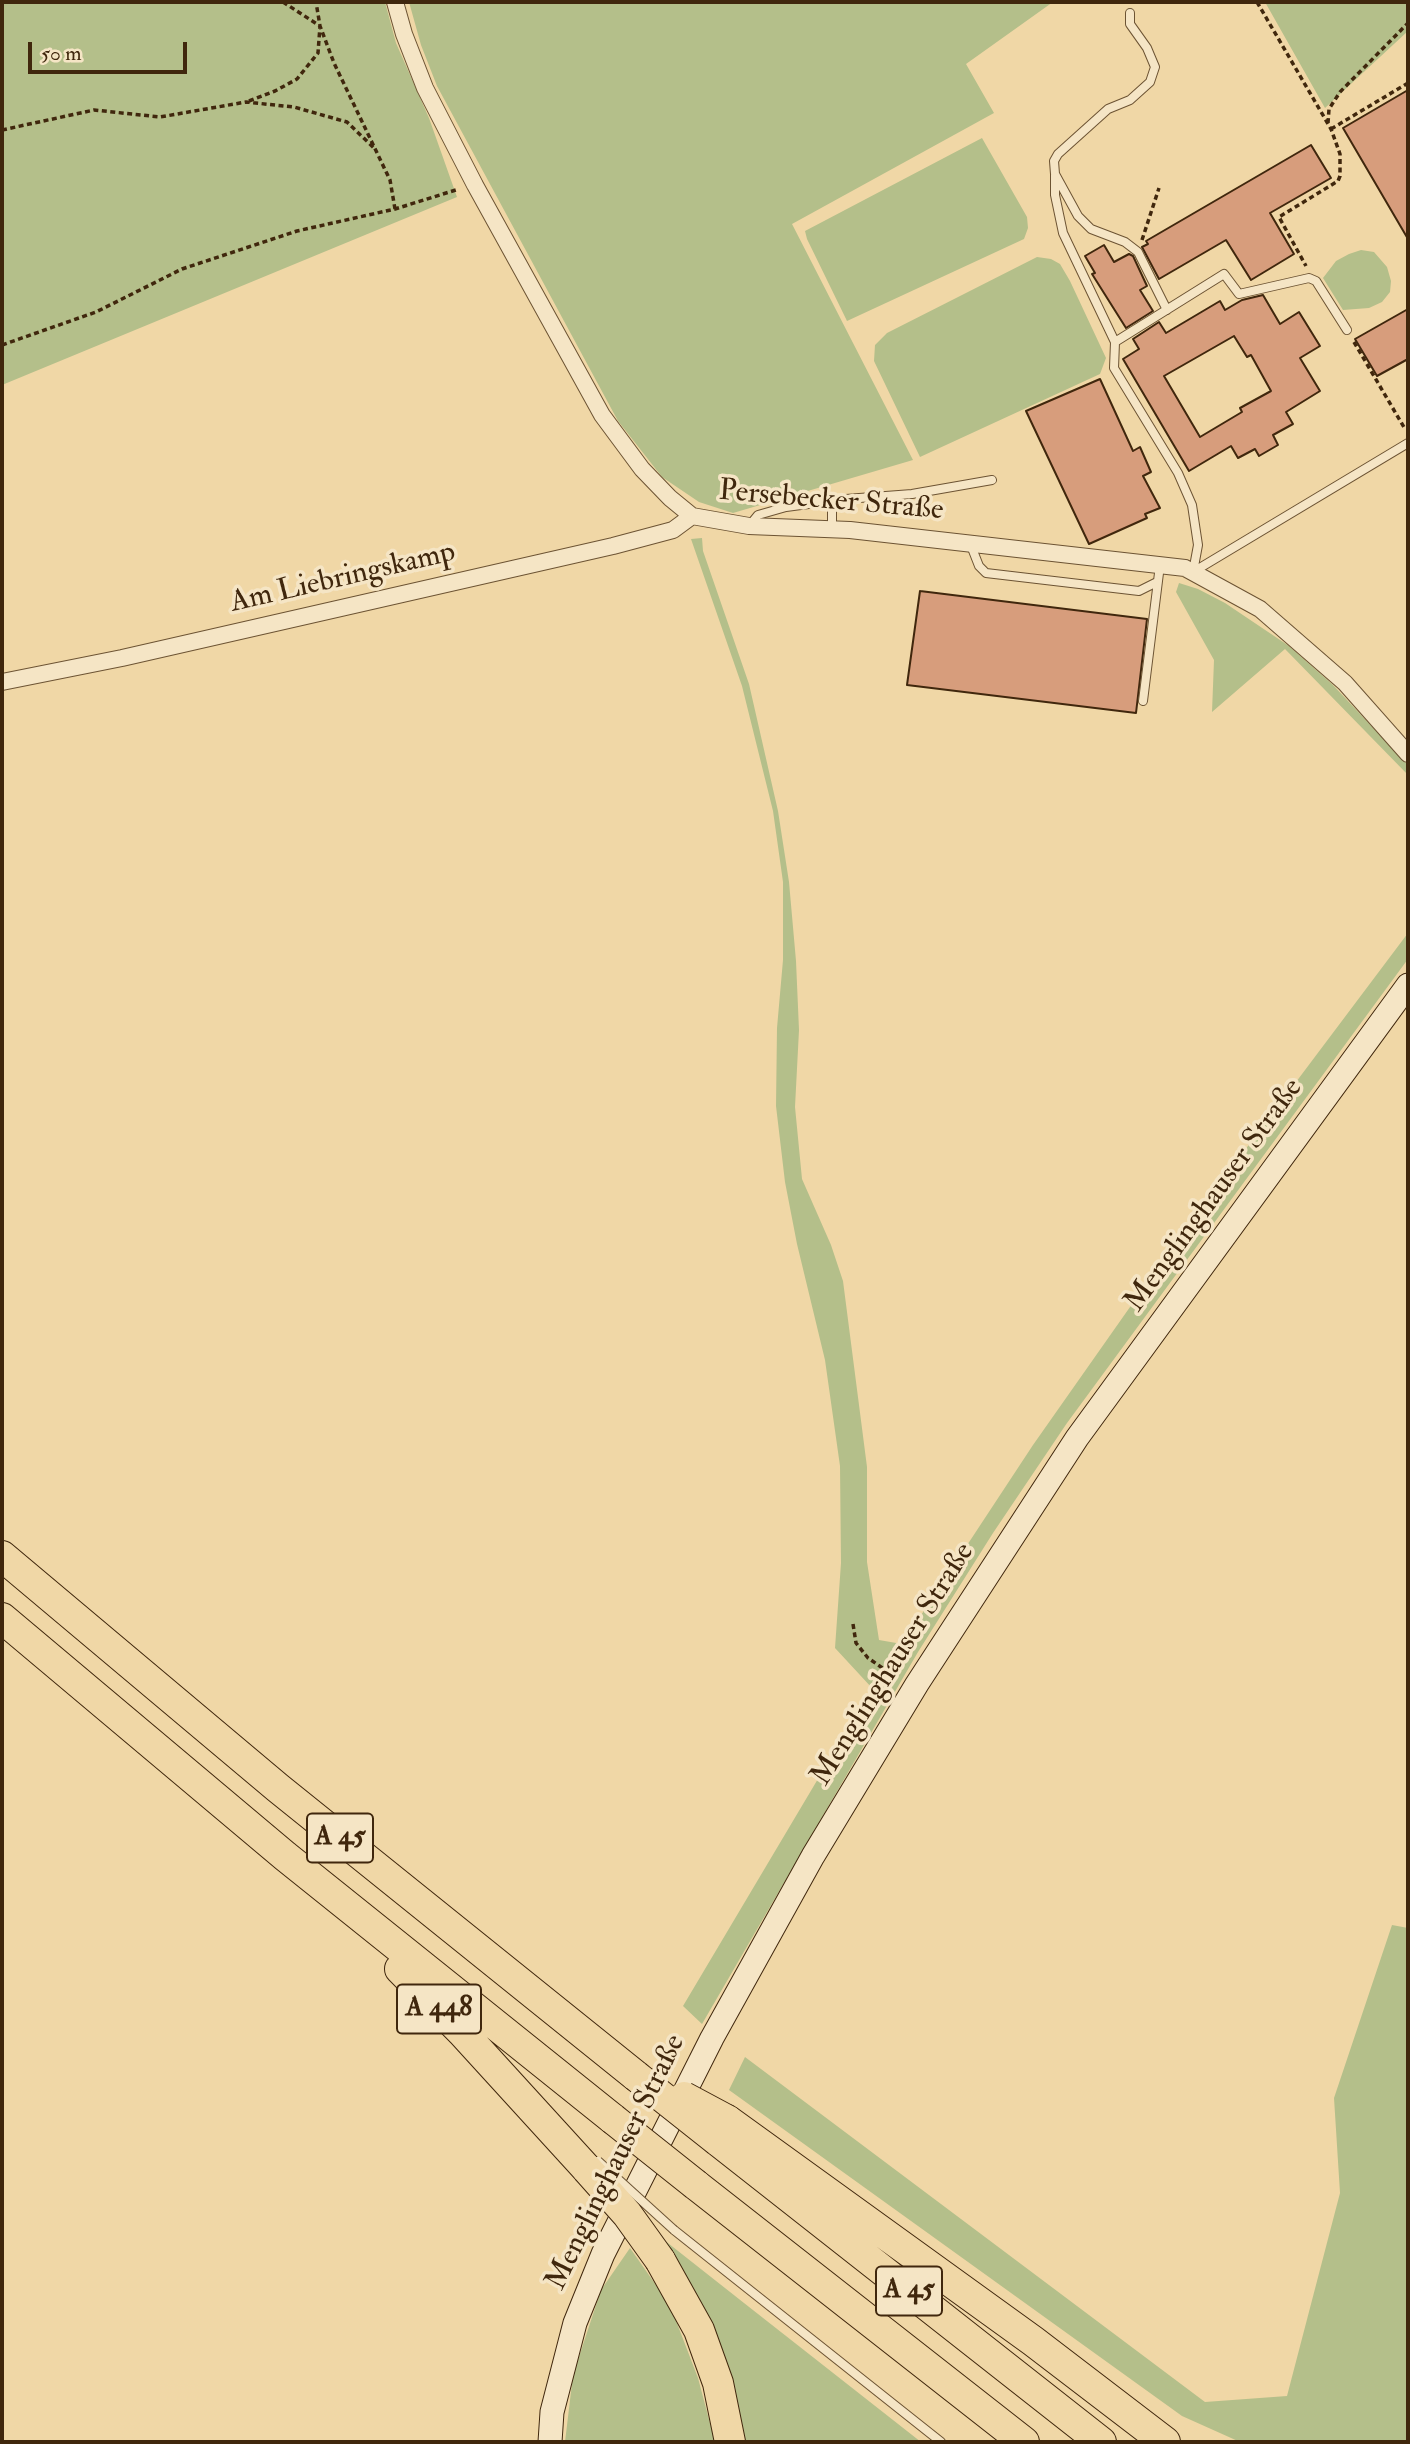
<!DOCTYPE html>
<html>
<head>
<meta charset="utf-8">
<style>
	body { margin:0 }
	#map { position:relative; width:1410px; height:2444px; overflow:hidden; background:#f0d7a6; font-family:"IM FELL Double Pica",serif }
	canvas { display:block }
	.frame { position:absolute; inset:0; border:4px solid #40270d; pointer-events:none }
	.scale { position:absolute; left:28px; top:42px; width:159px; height:32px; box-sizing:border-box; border:4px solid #40270d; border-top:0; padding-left:9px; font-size:21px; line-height:24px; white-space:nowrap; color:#40270d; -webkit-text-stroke:5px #f5e5c5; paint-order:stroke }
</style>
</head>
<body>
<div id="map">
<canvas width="1410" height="2444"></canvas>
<div class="frame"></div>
<div class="scale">50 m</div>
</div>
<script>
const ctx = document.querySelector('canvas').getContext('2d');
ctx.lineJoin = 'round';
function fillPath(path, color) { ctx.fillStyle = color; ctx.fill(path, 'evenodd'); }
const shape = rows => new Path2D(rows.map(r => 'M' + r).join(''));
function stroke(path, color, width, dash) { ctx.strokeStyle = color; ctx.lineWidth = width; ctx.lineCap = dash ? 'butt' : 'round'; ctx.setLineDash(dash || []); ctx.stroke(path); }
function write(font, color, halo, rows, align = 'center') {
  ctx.font = font + ' "IM FELL Double Pica",serif'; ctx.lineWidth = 7; ctx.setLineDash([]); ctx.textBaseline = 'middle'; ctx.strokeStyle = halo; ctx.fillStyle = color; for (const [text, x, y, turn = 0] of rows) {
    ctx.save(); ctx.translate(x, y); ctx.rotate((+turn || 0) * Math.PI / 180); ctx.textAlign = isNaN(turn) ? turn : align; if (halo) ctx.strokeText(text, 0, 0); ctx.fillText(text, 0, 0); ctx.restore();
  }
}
fillPath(shape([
	[2,2,385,2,396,43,429,118,457,197,2,385],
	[409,2,1053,2,966,64,994,113,792,224,913,460,733,513,699,502,662,477,618,421,437,86,421,45],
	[1265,2,1408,2,1408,31,1325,108],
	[982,138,1027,217,1028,228,1024,239,847,321,807,239,805,231],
	[1361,250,1374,252,1387,267,1391,281,1390,292,1382,302,1369,308,1343,310,1323,278,1336,261,1349,254],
	[1037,257,1051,259,1060,264,1070,281,1106,358,1100,374,920,457,874,361,875,345,887,333],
	[702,538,703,551,749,684,778,811,789,882,796,961,799,1030,795,1107,802,1179,831,1245,843,1281,867,1467,867,1562,879,1640,902,1644,1033,1445,1175,1243,1408,933,1408,959,1067,1423,993,1533,918,1652,702,2024,683,2006,872,1688,835,1648,841,1563,840,1466,825,1360,797,1244,785,1182,776,1106,777,1028,783,960,783,882,773,811,742,686,691,539],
	[1179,583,1198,589,1225,603,1289,646,1332,684,1408,765,1408,775,1285,649,1212,712,1214,660,1176,592],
	[1392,1925,1408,1928,1408,2442,1240,2442,1182,2416,729,2090,745,2057,1205,2402,1287,2396,1340,2193,1334,2098],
	[659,2236,744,2303,921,2442,745,2442,741,2420,714,2339],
	[630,2248,670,2305,698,2378,715,2442,565,2442,573,2375,601,2290]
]), '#b4bf8a');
const building = shape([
	[1408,90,1408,239,1343,128,1408,90],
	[1311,145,1331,178,1270,213,1294,254,1251,280,1226,240,1159,279,1142,247,1148,244,1146,241,1311,145],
	[1104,245,1114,262,1129,254,1133,256,1147,286,1140,290,1153,311,1126,328,1092,274,1095,273,1085,256,1104,245],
	[1263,295,1280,324,1299,312,1320,346,1300,358,1320,391,1286,412,1293,424,1273,435,1278,445,1259,456,1255,449,1238,458,1231,446,1189,471,1123,359,1139,349,1133,339,1159,322,1166,333,1220,301,1225,310,1242,300,1263,295],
	[1234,336,1247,357,1251,355,1271,391,1240,408,1242,412,1200,437,1164,376,1234,336],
	[1408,309,1408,359,1377,376,1355,339,1408,309],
	[1100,379,1133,451,1140,447,1151,472,1143,476,1160,508,1145,514,1147,518,1089,544,1026,411,1100,379],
	[920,591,1147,619,1136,713,907,685,920,591]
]);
fillPath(building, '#d79d7c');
stroke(building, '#40270d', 2);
const lane = shape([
	[1130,13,1130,24,1147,48,1155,67,1150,82,1130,100,1108,109,1058,154,1054,161,1055,174,1078,216,1091,229,1125,242,1138,252,1167,310],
	[1055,175,1055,195,1063,233,1115,342],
	[749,526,758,515,786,507,846,499,912,494,992,480],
	[832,529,832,500],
	[970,543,979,566,986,573,1139,591,1157,582],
	[1193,572,1198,545,1192,505,1178,473,1114,368,1115,342,1224,274,1239,294,1309,278,1316,281,1347,330],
	[1193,572,1408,443],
	[1143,701,1160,565],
	[674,2230,941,2442]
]);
const street = shape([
	[395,2,404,34,425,88,475,185,602,415,642,469,670,498,692,516,749,526,850,530,1185,568,1260,609,1345,683,1408,754],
	[2,682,122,658,613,546,673,530,692,516]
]);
const secondary = shape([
	[550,2442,552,2412,575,2323,603,2254,712,2038,813,1856,917,1684,1077,1438,1408,985]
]);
const highway = shape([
	[2,1556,278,1788,636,2076],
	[2,1618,285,1856,613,2119],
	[400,1969,462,2032,587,2169],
	[727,2120,1033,2341,1165,2442],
	[718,2141,1101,2442],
	[696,2185,1024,2442],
	[660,2260,699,2330,718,2383,730,2442]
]);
stroke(lane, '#6c5333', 10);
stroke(street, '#6c5333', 18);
stroke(secondary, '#40270d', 25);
stroke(highway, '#40270d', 32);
stroke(shape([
	[283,2,320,26,334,63,390,180,395,209],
	[1257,2,1331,129,1340,154,1340,176,1338,181,1279,217,1306,266],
	[249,101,275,91,297,79,318,53,320,26,316,2],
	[1328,123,1329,109,1340,92,1408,23],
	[1331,129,1408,83],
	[2,130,94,110,160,117,246,102,294,107,347,122,374,148],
	[1142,240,1159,188],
	[1354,342,1405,429],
	[2,345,96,312,182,269,297,231,395,209,459,189],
	[853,1624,856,1643,868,1658,881,1667,899,1676]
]), '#40270d', 3.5, [5, 3.5]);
stroke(lane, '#f5e5c5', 8);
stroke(street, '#f5e5c5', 16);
stroke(secondary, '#f5e5c5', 23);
stroke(highway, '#f0d7a6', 30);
const laneBridge = shape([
	[598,2161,674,2230]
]);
const highwayBridge = shape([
	[636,2076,718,2141],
	[684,2097,727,2120],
	[613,2119,696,2185],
	[587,2169,627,2214,660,2260]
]);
stroke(laneBridge, '#6c5333', 10, []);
stroke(highwayBridge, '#40270d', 32, []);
stroke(laneBridge, '#f5e5c5', 8);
stroke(highwayBridge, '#f0d7a6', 30);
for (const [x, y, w] of [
	[340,1838,66],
	[439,2009,84],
	[909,2291,66]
]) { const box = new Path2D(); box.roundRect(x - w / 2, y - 24.5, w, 49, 5); ctx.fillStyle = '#f5e5c5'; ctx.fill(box); stroke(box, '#40270d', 2); }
write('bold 28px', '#40270d', null, [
	["A 45",340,1838],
	["A 448",439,2009],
	["A 45",909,2291]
]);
write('30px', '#40270d', '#f5e5c5', [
	["Persebecker Straße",831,502,5],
	["Am Liebringskamp",343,579,-13],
	["Menglinghauser Straße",1215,1196,-54],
	["Menglinghauser Straße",894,1665,-58],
	["Menglinghauser Straße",617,2163,-64]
]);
</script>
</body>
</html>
